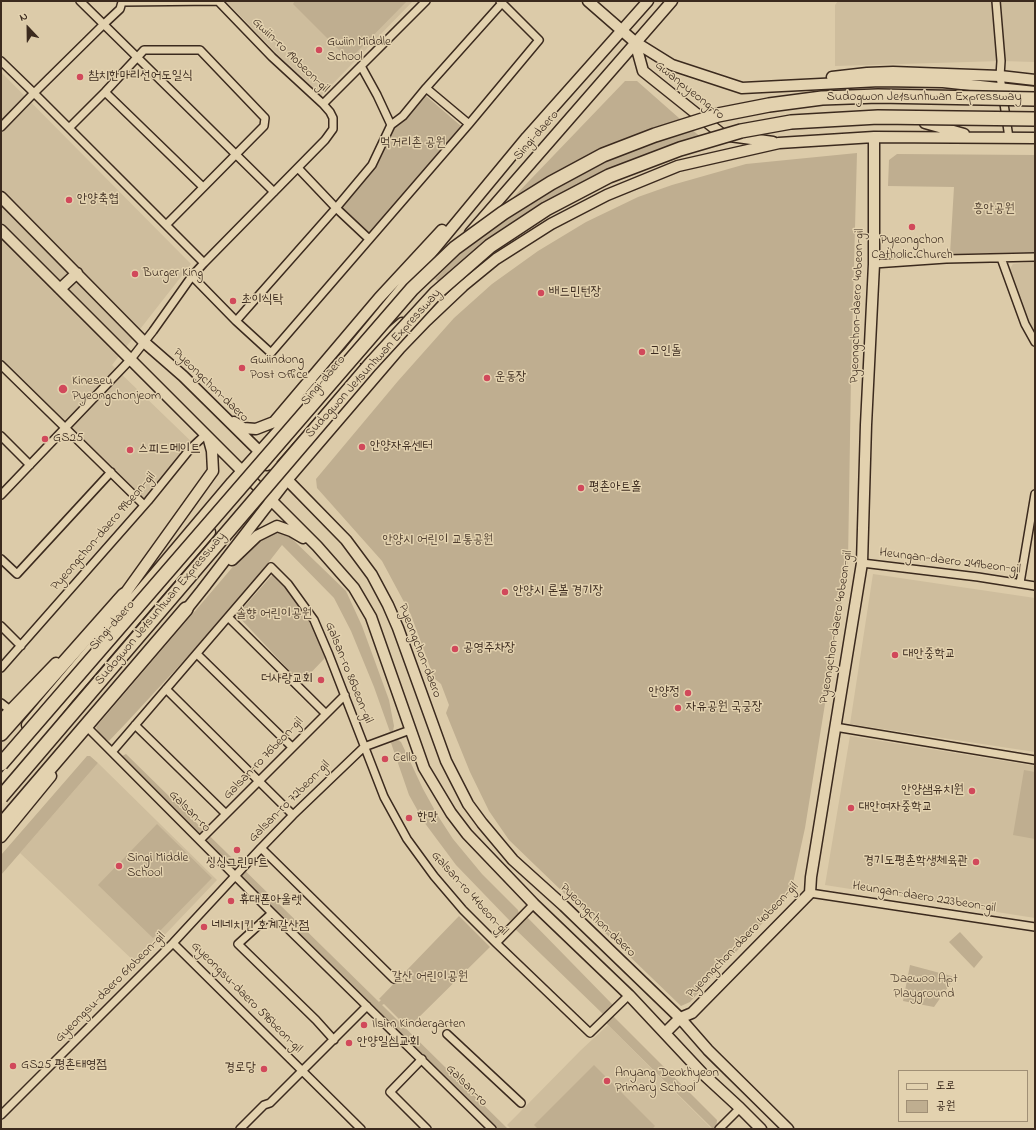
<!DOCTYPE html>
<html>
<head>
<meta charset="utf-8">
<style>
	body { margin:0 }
	#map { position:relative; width:1036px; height:1130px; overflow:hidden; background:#dccba9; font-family:"Indie Flower","Poor Story",sans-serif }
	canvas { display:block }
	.frame { position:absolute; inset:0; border:2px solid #3b2a1e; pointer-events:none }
	.legend { position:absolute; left:898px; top:1070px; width:130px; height:52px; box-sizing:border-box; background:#e3d2af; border:1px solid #a08f75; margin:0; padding:5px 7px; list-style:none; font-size:12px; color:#3b2a1e }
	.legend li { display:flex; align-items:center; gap:8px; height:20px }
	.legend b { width:20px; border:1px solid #a08f75 }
	.north { position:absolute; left:8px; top:8px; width:40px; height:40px; -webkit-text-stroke:3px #e3d2af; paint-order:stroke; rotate:338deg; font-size:11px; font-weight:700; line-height:16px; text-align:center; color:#3b2a1e }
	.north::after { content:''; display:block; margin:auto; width:14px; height:18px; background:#3b2a1e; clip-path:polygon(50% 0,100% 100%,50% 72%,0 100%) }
</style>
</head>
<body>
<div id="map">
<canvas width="1036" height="1130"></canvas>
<div class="frame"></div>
<ul class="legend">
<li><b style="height:5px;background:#e3d2af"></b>도로</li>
<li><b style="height:11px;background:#bfae90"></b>공원</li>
</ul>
<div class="north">N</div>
</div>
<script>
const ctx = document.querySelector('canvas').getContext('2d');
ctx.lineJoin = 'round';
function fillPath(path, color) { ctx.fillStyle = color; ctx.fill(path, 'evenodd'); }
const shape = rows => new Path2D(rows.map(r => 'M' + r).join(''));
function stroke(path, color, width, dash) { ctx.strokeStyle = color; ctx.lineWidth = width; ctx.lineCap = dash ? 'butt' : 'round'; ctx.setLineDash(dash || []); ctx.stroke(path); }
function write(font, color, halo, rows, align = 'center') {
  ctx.font = font + ' "Indie Flower","Poor Story",sans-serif'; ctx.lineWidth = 3; ctx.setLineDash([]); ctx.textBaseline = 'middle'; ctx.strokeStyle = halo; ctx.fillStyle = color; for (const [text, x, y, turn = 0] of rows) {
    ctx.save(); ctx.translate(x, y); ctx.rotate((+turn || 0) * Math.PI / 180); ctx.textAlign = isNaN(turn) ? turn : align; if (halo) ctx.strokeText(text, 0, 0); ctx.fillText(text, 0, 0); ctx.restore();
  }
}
fillPath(shape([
	[226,1,413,1,319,98],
	[838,1,1035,1,1035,62,1001,61,835,66,835,5],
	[1,72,191,264,112,365,198,448,149,505,1,361],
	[1035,262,1035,335,1028,322,1010,269,1013,264],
	[873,574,1035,598,1035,752,850,724],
	[850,736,1035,766,1035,918,825,885],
	[98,763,217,880,155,945,147,947,139,954,137,964,20,853],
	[608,1025,712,1129,511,1129,507,1125,520,1112,581,1050]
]), '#cebd9d');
fillPath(shape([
	[295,1,407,1,349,60,293,4],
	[625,81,637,81,705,141,602,177,441,284,435,279],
	[425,95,461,126,369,236,342,208,375,168,384,151,393,127],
	[857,153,851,377,848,561,805,828,791,892,690,1002,681,1006,509,840,489,811,470,772,446,713,449,705,441,684,434,678,411,615,382,561,317,488,316,479,398,381,454,318,492,284,538,251,586,222,638,197,672,185,746,164],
	[897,154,1035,155,1035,252,950,254,954,187,888,186,889,160],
	[277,530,288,535,346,591,362,626,389,700,394,726,393,731,390,732,374,687,351,631,334,598,282,545,254,581,190,654,128,721,109,741,101,737,96,727,260,535],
	[273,574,288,589,316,633,325,658,301,683,237,615],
	[390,740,398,740,401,742,423,789,438,816,453,839,482,874,518,910,519,914,510,921,456,865,424,822,409,795],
	[126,754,379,1002,381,1000,379,999,459,916,490,947,408,1028,384,1004,382,1005,508,1129,494,1129,121,760,122,756],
	[87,756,90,756,98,763,1,875,1,855],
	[1024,770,1035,772,1035,839,1013,835],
	[157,824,212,878,153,938,98,885],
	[523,917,527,917,612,1004,612,1007,604,1015,513,927],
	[960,932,983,957,974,968,949,942],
	[910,965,955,977,934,1007,903,1001],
	[613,1016,717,1120,716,1129,713,1129,603,1020],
	[594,1065,655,1126,652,1129,538,1129,534,1125]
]), '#bfae90');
const street = shape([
	[80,1,274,192],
	[996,1,1001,61,1000,76,1009,138],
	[1,61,34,93,204,263,325,140,333,129,333,118,330,112,323,104,272,57,218,1,122,2,120,9,104,24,34,93,1,127],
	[361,66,377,95,391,125,372,165,336,208,369,239],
	[426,88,469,124],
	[105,92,203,187],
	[323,104,426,1],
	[391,125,403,116,426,88,502,3],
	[69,128,105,92,144,50,200,50,265,118,264,126,166,225],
	[1001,258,1025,324,1035,342],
	[874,264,946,259,1035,257],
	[192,276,236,321,271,353,469,124,539,40,500,1],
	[236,321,336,208,298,168],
	[1,365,144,505],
	[1,436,30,465],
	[1,495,131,359,153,331,192,276,204,263],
	[1,559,17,574,111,472],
	[862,563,978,577,1035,586],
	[1020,583,1035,494],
	[228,617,325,713],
	[1,626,21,646],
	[197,654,292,747],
	[1,668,148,501,190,449,205,435],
	[166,689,293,815],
	[1,703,10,710],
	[135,725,226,814],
	[835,727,1035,760],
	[89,729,272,913,492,1129],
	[112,752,271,567,288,584,314,620,329,655,384,797,407,839,434,876,463,910,496,943,590,1033,629,995],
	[200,840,345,695],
	[261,848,394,979],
	[810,893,1035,927],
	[272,913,238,944,316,1020,334,1040],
	[173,943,361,1129],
	[496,943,534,904],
	[447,1034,521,1103],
	[422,1059,390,1092,427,1129],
	[1,1115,173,943,261,848,293,815,364,747,410,730],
	[240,1129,264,1105,270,1103,367,1006],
	[719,1129,740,1108]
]);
const secondary = shape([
	[588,1,635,42,672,65,742,88,880,81,943,82,1035,92],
	[635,42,643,71,723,135,729,134],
	[832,77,867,73,893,72,1000,76,1035,80],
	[925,123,964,134],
	[730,136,773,142],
	[1,197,144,342,183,376,259,451,346,540,372,575,388,605,398,628,446,761,468,804,482,823,513,860,564,906,680,1018,708,1050,788,1129],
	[1,230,317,546,354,588,371,617,424,768,451,813,467,834,534,904,629,995,702,1073,740,1108,761,1129],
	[470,233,672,1],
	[60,289,77,273],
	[361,358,402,323],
	[234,422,243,428,256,429,274,422,379,298,442,230],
	[267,465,355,364],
	[232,560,257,536,277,526,291,531,303,538],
	[202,590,287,480,400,348,426,321,463,286,496,259,551,224,607,195,678,166,779,143,874,137,1035,138],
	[118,600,124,595,213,471,212,451,209,440],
	[182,615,206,585],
	[1,720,56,663],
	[27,725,232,482,350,351,527,137,648,1],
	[1,782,69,697,210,532],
	[1,837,51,776],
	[665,1033,680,1018,692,1013,810,893,811,877,862,563,866,425,874,264,874,137]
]);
const highway = shape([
	[1,734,124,595],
	[1,825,186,609]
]);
stroke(street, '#3b2a1e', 10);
stroke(secondary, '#3b2a1e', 13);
stroke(highway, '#3b2a1e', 16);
stroke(street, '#e3d2af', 7);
stroke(secondary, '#e3d2af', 10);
stroke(highway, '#e3d2af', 13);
const highwayBridge = shape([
	[1,764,412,289,455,248,503,213,551,183,603,155,655,135,718,115,769,105,822,98,878,96,1035,99],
	[1,797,370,365,436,293,490,246,546,209,609,176,680,149,741,131,791,122,878,117,1035,119]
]);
stroke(highwayBridge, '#3b2a1e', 16, []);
stroke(highwayBridge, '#e3d2af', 13);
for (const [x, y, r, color] of [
	[319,50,4,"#d1495b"],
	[80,77,4,"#d1495b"],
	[69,200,4,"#d1495b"],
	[912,227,4,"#d1495b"],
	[135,274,4,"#d1495b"],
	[541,293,4,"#d1495b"],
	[233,301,4,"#d1495b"],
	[642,352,4,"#d1495b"],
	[242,368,4,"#d1495b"],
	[487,378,4,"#d1495b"],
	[63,389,5,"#d1495b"],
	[45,439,4,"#d1495b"],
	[362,447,4,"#d1495b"],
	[130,450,4,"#d1495b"],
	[581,488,4,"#d1495b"],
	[505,592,4,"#d1495b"],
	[455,649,4,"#d1495b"],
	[895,655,4,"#d1495b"],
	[321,680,4,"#d1495b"],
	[688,693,4,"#d1495b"],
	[678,708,4,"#d1495b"],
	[385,759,4,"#d1495b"],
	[972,791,4,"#d1495b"],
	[851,808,4,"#d1495b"],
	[409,818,4,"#d1495b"],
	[237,850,4,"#d1495b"],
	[976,862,4,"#d1495b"],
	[119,866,4,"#d1495b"],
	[231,901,4,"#d1495b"],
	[204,927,4,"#d1495b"],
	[364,1025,4,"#d1495b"],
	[349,1043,4,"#d1495b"],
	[13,1066,4,"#d1495b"],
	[264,1069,4,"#d1495b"],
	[607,1081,4,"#d1495b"]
]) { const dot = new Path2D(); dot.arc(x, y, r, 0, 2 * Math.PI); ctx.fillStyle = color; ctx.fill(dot); stroke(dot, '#e3d2af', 1.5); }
write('13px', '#3b2a1e', '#e3d2af', [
	["Gwiin Middle",327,43],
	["School",327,58],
	["참치한마리선어도일식",88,77],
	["안양축협",77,200],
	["Pyeongchon",912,241,"center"],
	["Catholic Church",912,256,"center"],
	["Burger King",143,274],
	["배드민턴장",549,293],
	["초이식탁",241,301],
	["고인돌",650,352],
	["Gwiindong",250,361],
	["Post Office",250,376],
	["운동장",495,378],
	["Kineseu",72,382],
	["Pyeongchonjeom",72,397],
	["GS25",53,439],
	["안양자유센터",370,447],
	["스피드메이트",138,450],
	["평촌아트홀",589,488],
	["안양시 론볼 경기장",513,592],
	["공영주차장",463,649],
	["대안중학교",903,655],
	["더사랑교회",313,680,"right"],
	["안양정",680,693,"right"],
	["자유공원 국궁장",686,708],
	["Cello",393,759],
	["안양샘유치원",964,791,"right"],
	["대안여자중학교",859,808],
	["한맛",417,818],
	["Singi Middle",127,859],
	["School",127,874],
	["경기도평촌학생체육관",968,862,"right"],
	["싱싱그린마트",237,864,"center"],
	["휴대폰아울렛",239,901],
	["네네치킨 호계갈산점",212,927],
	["Ilsim Kindergarten",372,1025],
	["안양일심교회",357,1043],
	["GS25 평촌태영점",21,1066],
	["경로당",256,1069,"right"],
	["Anyang Deokhyeon",615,1074],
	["Primary School",615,1089]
], 'left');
write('13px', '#3b2a1e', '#e3d2af', [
	["Gwiin-ro 190beon-gil",290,56,44],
	["Gwanpyeong-ro",689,91,39],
	["Sudogwon Je1sunhwan Expressway",924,98],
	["Singi-daero",537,136,-49],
	["Pyeongchon-daero 40beon-gil",858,306,-88],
	["Sudogwon Je1sunhwan Expressway",374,364,-48],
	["Singi-daero",324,381,-50],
	["Pyeongchon-daero",210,386,44],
	["Pyeongchon-daero 99beon-gil",104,532,-49],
	["Heungan-daero 249beon-gil",950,562,7],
	["Sudogwon Je1sunhwan Expressway",161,609,-50],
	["Singi-daero",113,626,-49],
	["Pyeongchon-daero 40beon-gil",837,627,-81],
	["Pyeongchon-daero",419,651,69],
	["Galsan-ro 86beon-gil",348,673,68],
	["Galsan-ro 76beon-gil",264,759,-46],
	["Galsan-ro 72beon-gil",290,802,-45],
	["Galsan-ro",189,812,45],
	["Galsan-ro 44beon-gil",469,894,48],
	["Heungan-daero 223beon-gil",924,898,9],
	["Pyeongchon-daero",597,921,44],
	["Pyeongchon-daero 40beon-gil",743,941,-46],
	["Gyeongsu-daero 610beon-gil",111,988,-45],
	["Gyeongsu-daero 596beon-gil",246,998,45],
	["Galsan-ro",466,1086,45]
]);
write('13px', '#4f3e2f', '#e3d2af', [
	["먹거리촌 공원",413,144],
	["흥안공원",994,210],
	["안양시 어린이 교통공원",438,541],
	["솔향 어린이공원",274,615],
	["갈산 어린이공원",430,978],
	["Daewoo Apt",924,980],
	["Playground",924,995]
]);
</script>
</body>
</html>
